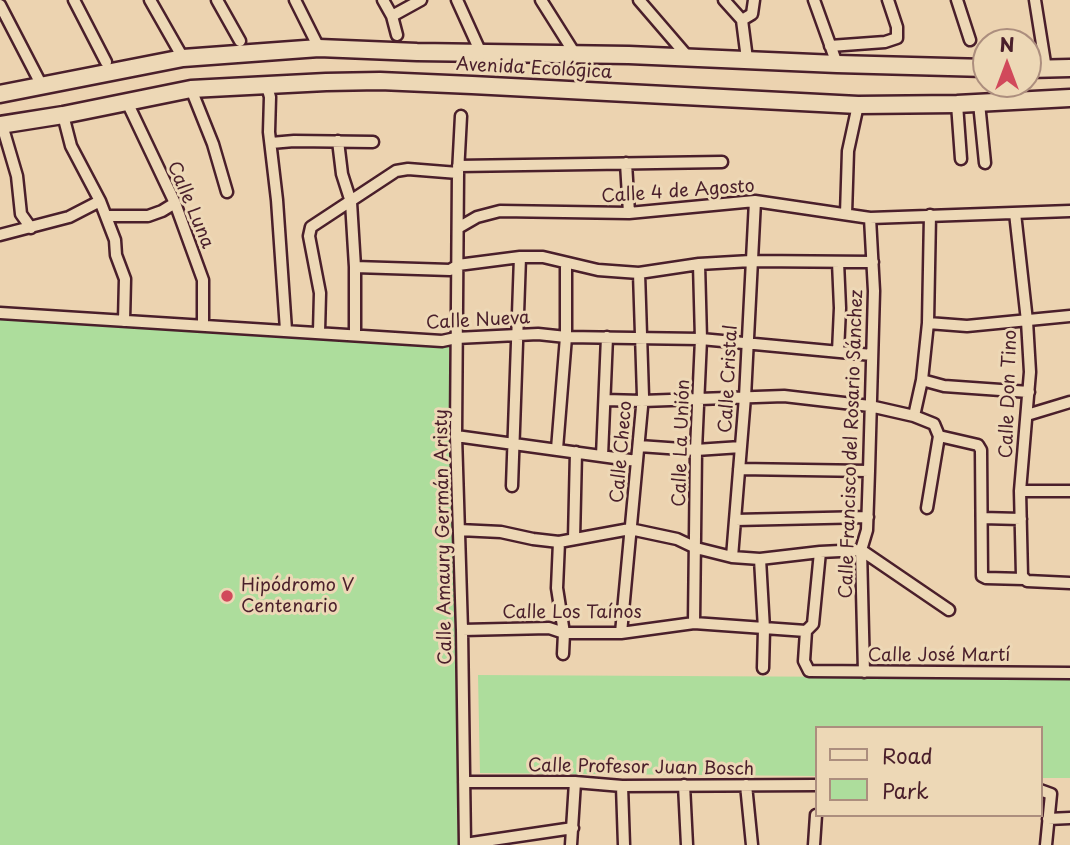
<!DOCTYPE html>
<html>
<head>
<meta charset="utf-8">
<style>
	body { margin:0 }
	#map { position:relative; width:1070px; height:845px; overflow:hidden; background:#ecd3b0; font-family:"Playpen Sans",sans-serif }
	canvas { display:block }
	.legend { position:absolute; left:815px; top:726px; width:228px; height:91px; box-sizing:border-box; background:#edd8b6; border:2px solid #ac8e7e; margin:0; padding:9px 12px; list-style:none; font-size:21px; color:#4a1f2b }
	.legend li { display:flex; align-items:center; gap:14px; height:35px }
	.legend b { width:35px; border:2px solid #ac8e7e }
	.north { position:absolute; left:972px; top:28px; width:70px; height:70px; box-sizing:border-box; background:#edd8b6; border:2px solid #ac8e7e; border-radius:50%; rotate:0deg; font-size:19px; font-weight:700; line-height:28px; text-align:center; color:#4a1f2b }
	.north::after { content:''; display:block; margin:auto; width:24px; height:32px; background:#d1495b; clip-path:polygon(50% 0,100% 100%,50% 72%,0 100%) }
</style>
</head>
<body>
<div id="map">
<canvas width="1070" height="845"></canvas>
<ul class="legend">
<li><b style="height:9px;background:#edd8b6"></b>Road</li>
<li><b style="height:19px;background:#addd9c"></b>Park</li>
</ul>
<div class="north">N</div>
</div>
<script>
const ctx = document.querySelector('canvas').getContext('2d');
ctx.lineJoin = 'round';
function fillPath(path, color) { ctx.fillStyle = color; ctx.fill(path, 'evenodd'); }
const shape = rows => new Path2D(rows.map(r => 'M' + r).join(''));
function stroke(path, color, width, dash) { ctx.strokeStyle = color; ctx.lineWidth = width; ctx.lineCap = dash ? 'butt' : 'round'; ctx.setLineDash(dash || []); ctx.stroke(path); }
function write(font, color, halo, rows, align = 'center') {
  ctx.font = font + ' "Playpen Sans",sans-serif'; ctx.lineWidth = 6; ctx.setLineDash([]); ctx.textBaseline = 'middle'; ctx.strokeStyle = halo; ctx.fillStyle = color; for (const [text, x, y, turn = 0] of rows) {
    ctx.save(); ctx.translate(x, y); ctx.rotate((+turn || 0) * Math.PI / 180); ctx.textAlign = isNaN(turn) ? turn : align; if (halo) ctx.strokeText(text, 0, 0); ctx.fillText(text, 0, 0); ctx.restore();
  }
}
fillPath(shape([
	[0,315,449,347,460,845,0,845],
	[478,675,1070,678,1070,778,1040,778,1040,728,816,728,816,776,480,773]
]), '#addd9c');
const street = shape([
	[74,0,106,62],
	[150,0,183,58],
	[217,0,240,41],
	[295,0,319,48],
	[383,0,392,16,397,35],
	[457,0,481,53],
	[541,0,575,54],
	[639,0,688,57],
	[724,0,742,20,747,59],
	[814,0,837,64],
	[957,0,970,40],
	[1035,0,1046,69],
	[0,5,42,86],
	[392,16,421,0],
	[742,20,752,14,754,0],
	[830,46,885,42,897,38,897,27,888,0],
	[261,86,268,90,270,97,269,132,277,200,286,330],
	[191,89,213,144,227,192],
	[127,102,175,203,203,280,203,324],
	[979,103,985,163],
	[957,104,961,159],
	[63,115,71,146,100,201,115,240,116,255,125,279,124,321],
	[461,116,458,173,456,436,462,630,465,845],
	[2,125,17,176,21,214,31,228],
	[338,141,342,174,351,202,355,267,355,335],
	[271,143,294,141,373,142],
	[626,163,629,213],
	[458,166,722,162],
	[1015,213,1027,321,1030,372,1020,491,1022,576,1027,581,1070,583],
	[846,214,848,151,858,105],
	[106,216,148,216,162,211,175,203],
	[458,228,477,217,500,211,629,213,755,201,870,218,1070,211],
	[0,235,69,217,100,201],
	[355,267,450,270,458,265,520,257,543,257,598,270,639,273,699,264,751,261,873,262],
	[0,313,442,341,456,338,538,334,566,337,701,339,872,355],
	[928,323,967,326,1070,316],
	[319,332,320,293,309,236,311,227,396,171,408,169,458,173],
	[838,352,840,308,838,262],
	[922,380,944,386,1029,392],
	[605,400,642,401,784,396,870,406,914,416,934,424,939,436],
	[1027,415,1070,402],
	[914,416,922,380,928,323,930,215],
	[456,436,637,461],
	[639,446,696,450,741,447],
	[557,449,566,337,566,263],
	[602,456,607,337],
	[739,469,869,471],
	[512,486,520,257],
	[1020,491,1070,491],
	[927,508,939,436,978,445,981,450,982,576,986,578,1024,579],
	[982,518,1021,519],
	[735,520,868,517],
	[459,530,501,532,533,539,559,542,630,529,677,539,696,548,732,557,760,559,820,552,861,550,949,610],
	[574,539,576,452],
	[559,542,557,588,564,633,563,654],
	[732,557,745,397,755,201],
	[760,559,764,629,763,668],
	[694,623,696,450,701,339,699,264],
	[462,630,549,628,564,633,621,633,694,623,806,631],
	[806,631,804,661,809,671,1070,673],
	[806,631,813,624,820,552],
	[621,633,643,396,639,273],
	[864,672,861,550,867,530,869,471,874,291,870,218],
	[464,782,575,782,622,786,816,785],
	[684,785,687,845],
	[746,785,752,845],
	[622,786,624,845],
	[1040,790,1051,794,1046,845],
	[1048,819,1070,818],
	[465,844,573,828],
	[571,845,575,782],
	[814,845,816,815]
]);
const primary = shape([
	[1028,69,1070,68],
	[0,94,183,58,319,48,417,52,629,55,837,64,986,68],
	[0,125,63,115,191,89,326,82,380,81,472,85,858,105,957,104,1070,98]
]);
stroke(street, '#4a1f2b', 15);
stroke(primary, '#4a1f2b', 21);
stroke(street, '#edd8b6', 10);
stroke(primary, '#edd8b6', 16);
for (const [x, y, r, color] of [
	[227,596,7,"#d1495b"]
]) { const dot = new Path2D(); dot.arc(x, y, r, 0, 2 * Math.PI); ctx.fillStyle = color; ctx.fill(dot); stroke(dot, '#edd8b6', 2.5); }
write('18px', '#4a1f2b', '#edd8b6', [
	["Avenida Ecológica",534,69,3],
	["Calle 4 de Agosto",678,192,-4],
	["Calle Luna",190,205,67],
	["Calle Nueva",478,321,-3],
	["Calle Cristal",729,379,-87],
	["Calle Don Tino",1009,394,-88],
	["Calle La Unión",682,443,-88],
	["Calle Francisco del Rosario Sánchez",852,444,-88],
	["Calle Checo",622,452,-85],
	["Calle Amaury Germán Aristy",444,537,-91],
	["Calle Los Taínos",572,613],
	["Calle José Martí",939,656],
	["Calle Profesor Juan Bosch",641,768,1]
]);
write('18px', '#4a1f2b', '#edd8b6', [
	["Hipódromo V",241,586],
	["Centenario",241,607]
], 'left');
</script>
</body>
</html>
